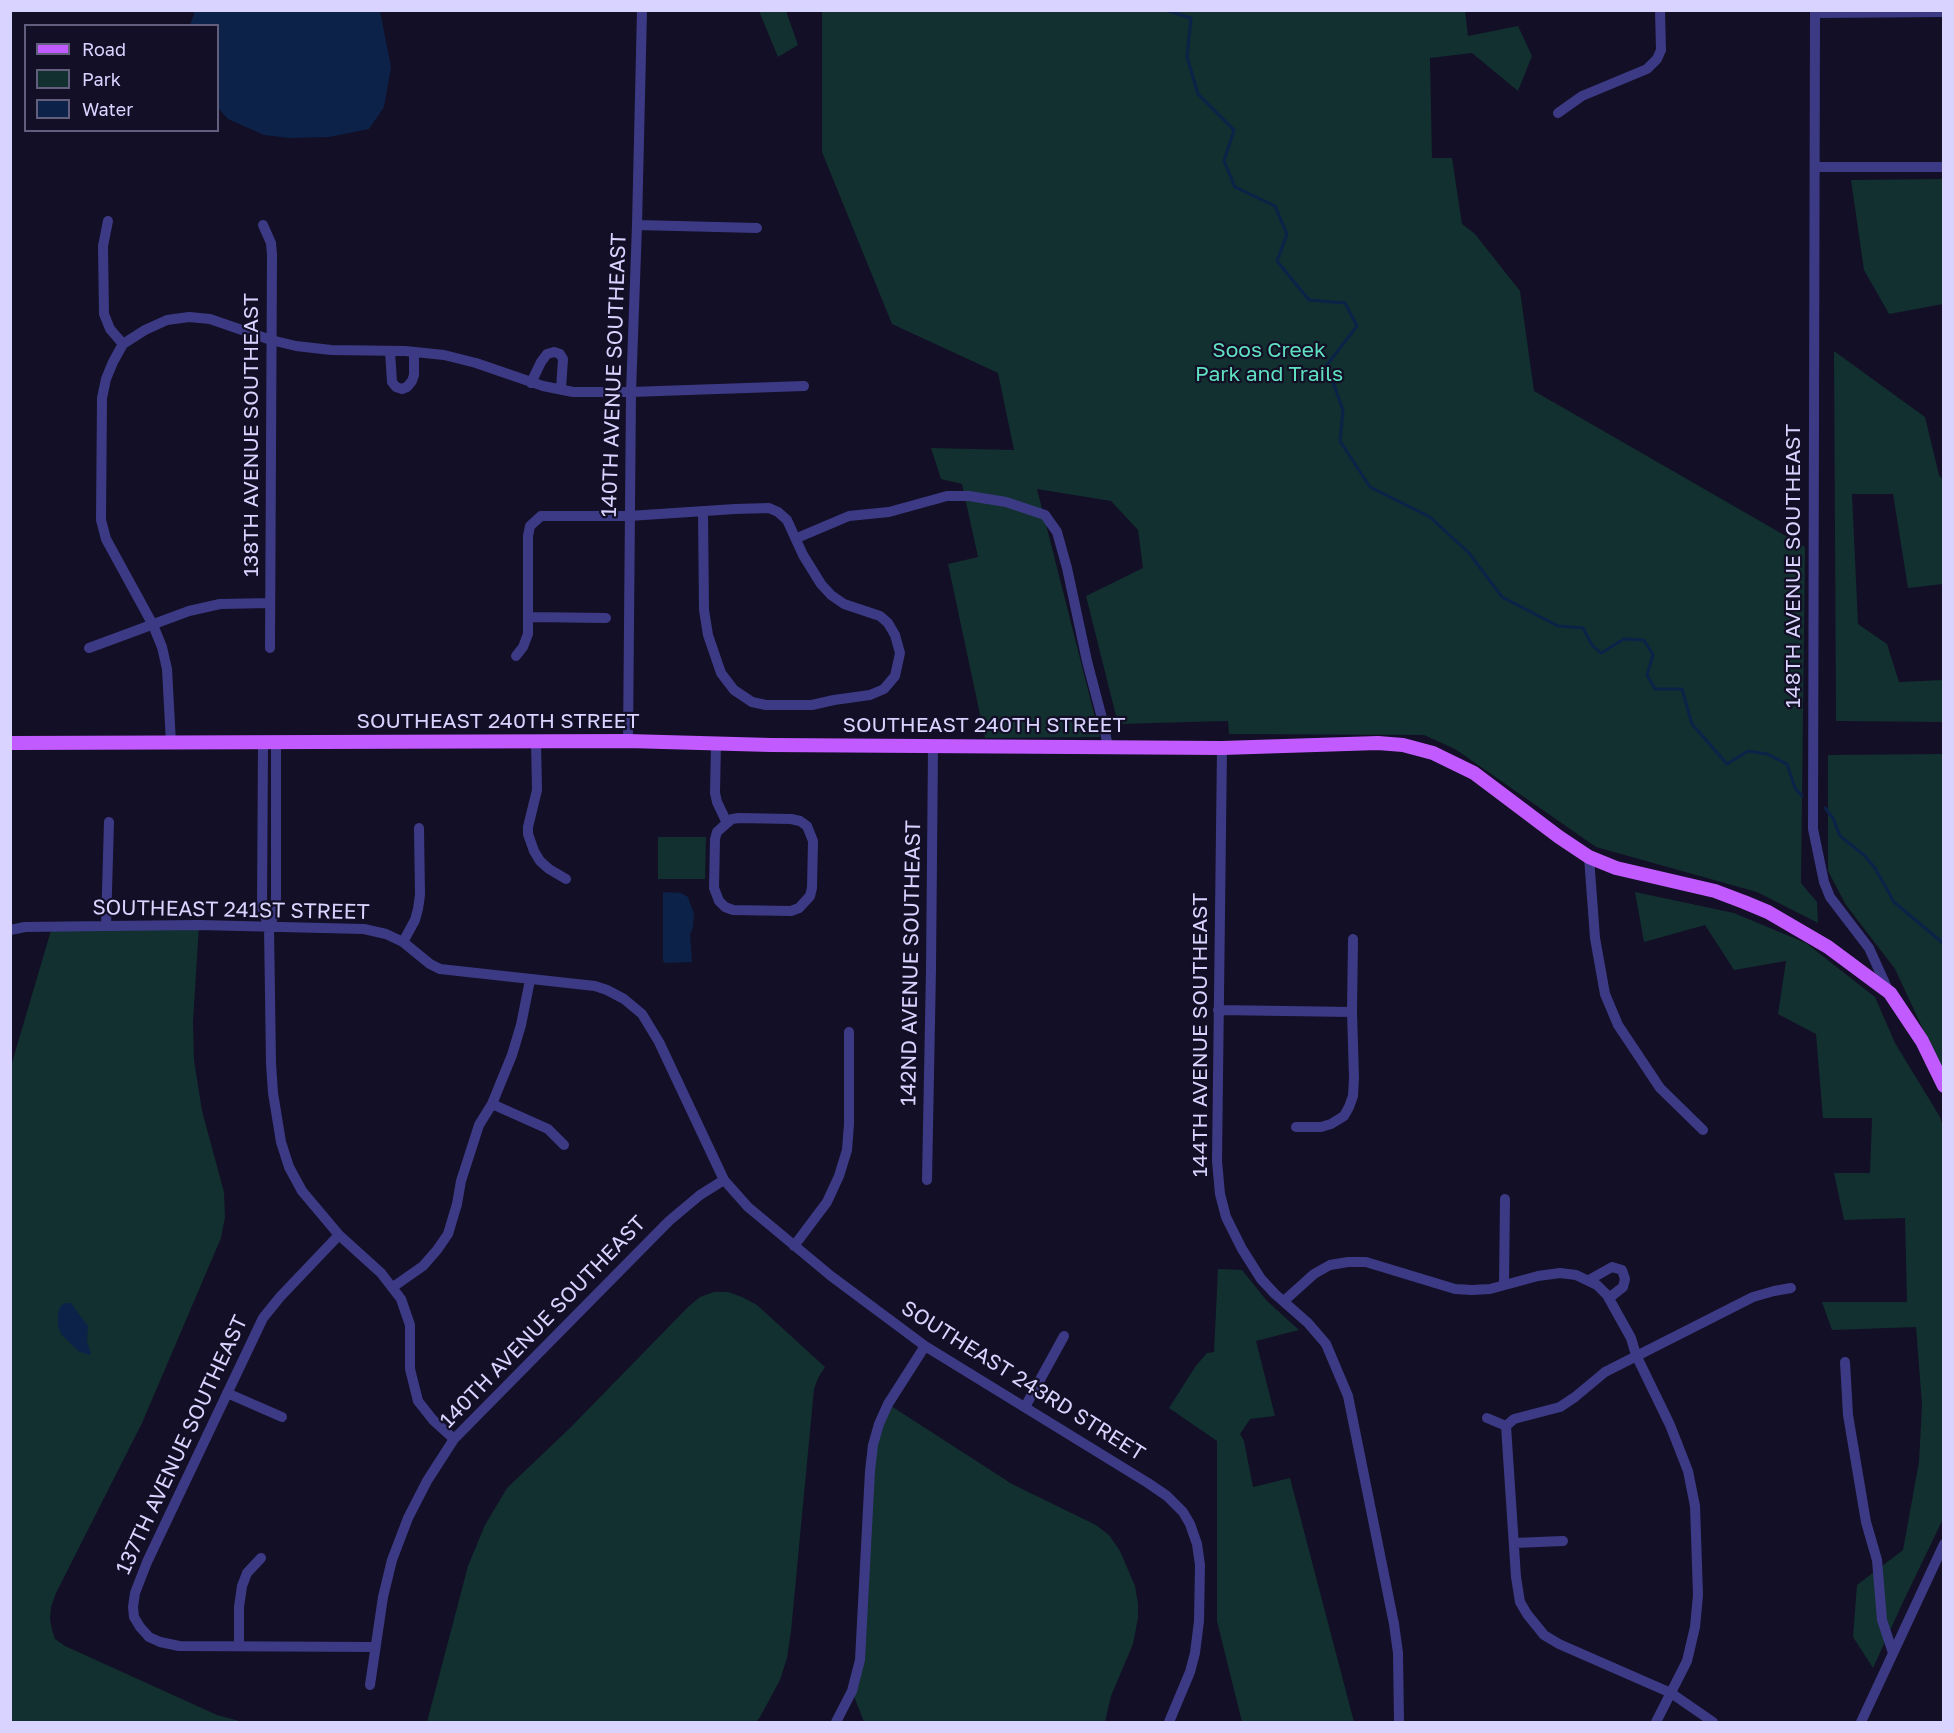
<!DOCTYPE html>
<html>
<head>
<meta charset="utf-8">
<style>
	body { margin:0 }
	#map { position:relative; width:1954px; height:1733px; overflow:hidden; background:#130f26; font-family:"Golos Text",sans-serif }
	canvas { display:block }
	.frame { position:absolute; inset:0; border:12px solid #d9d4ff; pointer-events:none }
	.legend { position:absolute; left:24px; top:24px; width:195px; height:108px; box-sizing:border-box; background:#130f26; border:2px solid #625e7d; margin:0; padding:8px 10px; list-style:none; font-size:18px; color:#d9d4ff }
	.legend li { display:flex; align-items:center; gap:12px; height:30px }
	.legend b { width:30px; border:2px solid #625e7d }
</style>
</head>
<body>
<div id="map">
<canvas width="1954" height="1733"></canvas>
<div class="frame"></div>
<ul class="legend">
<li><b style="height:8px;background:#c25bff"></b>Road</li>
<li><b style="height:16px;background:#12302f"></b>Park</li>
<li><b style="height:16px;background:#0c2248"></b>Water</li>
</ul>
</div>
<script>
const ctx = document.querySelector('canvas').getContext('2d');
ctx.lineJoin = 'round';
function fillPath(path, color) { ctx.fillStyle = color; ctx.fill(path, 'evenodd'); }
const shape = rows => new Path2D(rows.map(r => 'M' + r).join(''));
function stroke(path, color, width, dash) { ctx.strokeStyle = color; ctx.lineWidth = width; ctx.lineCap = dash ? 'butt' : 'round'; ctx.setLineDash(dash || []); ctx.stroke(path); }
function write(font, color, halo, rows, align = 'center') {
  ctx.font = font + ' "Golos Text",sans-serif'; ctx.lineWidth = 4.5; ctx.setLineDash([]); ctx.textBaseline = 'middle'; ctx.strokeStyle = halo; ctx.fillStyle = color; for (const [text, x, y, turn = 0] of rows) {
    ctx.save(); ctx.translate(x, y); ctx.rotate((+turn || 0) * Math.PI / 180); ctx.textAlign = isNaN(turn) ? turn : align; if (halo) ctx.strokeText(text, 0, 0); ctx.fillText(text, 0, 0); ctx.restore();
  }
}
fillPath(shape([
	[1465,10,1468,36,1518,26,1532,56,1518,91,1472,53,1430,58,1432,158,1452,158,1462,224,1475,234,1520,291,1534,391,1805,547,1801,883,1817,902,1818,923,1757,892,1596,847,1455,749,1424,735,1229,734,1228,721,1118,724,1086,596,1143,568,1138,530,1111,501,1037,489,1100,737,985,738,948,564,978,557,962,484,941,479,931,448,1014,450,998,373,892,324,822,152,822,11],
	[759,11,786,11,798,45,778,57],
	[1943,179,1943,304,1889,314,1864,270,1851,180],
	[1834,351,1925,417,1939,475,1943,480,1943,584,1908,588,1893,494,1852,494,1858,624,1887,644,1899,682,1943,680,1943,722,1836,721],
	[1943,754,1943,1072,1895,969,1846,905,1828,871,1828,755],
	[658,837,706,837,705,879,658,879],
	[1635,892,1734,913,1806,943,1875,997,1895,1043,1940,1117,1943,1127,1943,1519,1903,1602,1873,1668,1853,1637,1857,1585,1903,1550,1919,1462,1922,1405,1916,1327,1832,1330,1822,1302,1907,1302,1905,1218,1844,1220,1834,1173,1870,1173,1872,1118,1823,1118,1816,1034,1778,1014,1786,961,1734,970,1705,925,1644,942],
	[199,925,193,1022,194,1060,202,1111,224,1192,225,1217,221,1238,142,1423,56,1593,51,1607,50,1619,52,1630,55,1639,65,1646,217,1715,243,1722,11,1722,11,1066,52,927],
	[1218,1269,1242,1270,1267,1301,1299,1330,1256,1341,1275,1416,1250,1419,1240,1434,1244,1441,1253,1487,1290,1478,1354,1722,1242,1722,1217,1621,1217,1441,1169,1408,1195,1367,1207,1353,1214,1352],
	[714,1292,728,1292,742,1297,757,1305,825,1367,818,1378,814,1389,791,1631,787,1658,780,1680,760,1717,756,1722,427,1722,468,1566,485,1525,507,1488,571,1427,688,1307,700,1297],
	[888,1404,1012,1484,1096,1525,1109,1535,1120,1551,1135,1586,1138,1604,1138,1618,1133,1644,1111,1696,1105,1722,864,1722,852,1691,860,1660,870,1471]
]), '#12302f');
fillPath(shape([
	[195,11,380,11,391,67,384,107,369,129,329,137,289,138,264,135,228,119,218,108,218,26,190,25],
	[663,892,681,893,688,897,691,906,694,913,693,927,690,935,692,962,664,963,663,960],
	[64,1303,71,1303,88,1326,87,1341,91,1353,89,1355,78,1351,61,1334,58,1325,58,1314,60,1307]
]), '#0c2248');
stroke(shape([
	[1165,10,1191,18,1187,57,1198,94,1234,130,1224,161,1235,187,1275,206,1287,234,1277,261,1309,300,1345,303,1357,326,1327,365,1343,410,1340,441,1370,487,1430,517,1469,553,1502,597,1558,626,1583,628,1592,645,1601,653,1624,639,1644,640,1653,655,1647,675,1655,689,1682,689,1692,724,1727,764,1748,751,1767,754,1787,764,1795,788,1802,796],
	[1825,808,1833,818,1840,836,1864,855,1875,868,1894,902,1944,944]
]), '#0c2248', 3);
stroke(shape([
	[1815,10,1813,829,1824,882,1830,897,1869,948,1889,992],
	[1815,13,1944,12],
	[1558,113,1582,96,1647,69,1657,59,1661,50,1660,10],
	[1815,167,1944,167],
	[108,221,103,246,104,314,110,329,123,344],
	[263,225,271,243,272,255,270,648],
	[637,225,757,228],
	[390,351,392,382,396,387,402,389,407,387,412,381,414,375,414,352],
	[531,383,541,362,547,354,554,352,560,354,563,359,561,389],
	[797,538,849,516,889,512,947,496,969,496,1006,502,1045,515,1057,532,1067,568,1087,661,1103,722,1108,747],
	[528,617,606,618],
	[89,648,189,611,220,604,270,603],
	[516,656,523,647,528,634,528,536,530,526,541,516,629,516,735,509,769,508,778,512,787,520,803,555,821,584,831,595,844,604,880,616,888,623,895,635,900,653,895,676,884,689,870,695,834,700,812,705,766,705,752,702,734,690,721,673,708,635,704,610,703,511],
	[628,741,631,392,637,225,642,10],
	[536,742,537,790,528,827,528,834,534,851,540,861,549,869,566,879],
	[171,743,167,669,162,647,153,625,106,539,101,520,102,398,106,379,113,362,123,344,145,330,167,320,189,317,210,319,271,340,296,346,331,350,405,351,444,355,476,363,543,386,573,392,631,392,804,386],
	[263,743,262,908,269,927,271,1063,273,1093,281,1142,289,1167,302,1191,339,1235,381,1273,401,1299,410,1325,410,1369,418,1401,433,1420,454,1439],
	[716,743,715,793,717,802,727,823],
	[1222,748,1217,1161,1220,1194,1226,1217,1242,1249,1261,1279,1275,1294,1308,1323,1326,1344,1348,1396,1394,1624,1398,1653,1399,1722],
	[739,818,791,819,800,821,807,826,813,841,812,888,810,896,799,908,791,911,733,910,725,907,719,901,714,888,715,839,717,832,727,823,732,819,739,818],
	[1589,857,1595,938,1605,994,1618,1025,1660,1088,1703,1130],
	[106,926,109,822],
	[269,927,276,910,276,743],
	[10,930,25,927,106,926,199,925,364,929,386,934,403,942,430,964,440,969,595,986,607,990,624,999,642,1014,659,1042,724,1180,748,1207,831,1276,925,1346,1148,1483,1167,1496,1183,1512,1190,1524,1197,1544,1200,1565,1199,1621,1195,1653,1190,1672,1169,1722],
	[403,942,415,920,418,909,420,895,419,828],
	[1218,1010,1352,1012],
	[492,1104,548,1129,564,1145],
	[1296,1127,1321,1127,1331,1124,1344,1116,1349,1107,1353,1096,1354,1078,1352,1012,1353,939],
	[927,1180,931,969,933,747],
	[339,1235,280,1297,263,1318,147,1562,135,1593,133,1607,134,1617,140,1627,149,1637,160,1642,179,1646,375,1647],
	[794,1246,827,1202,839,1176,847,1150,849,1124,849,1032],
	[1589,1280,1612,1267,1622,1270,1625,1279,1623,1287,1609,1298],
	[1504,1285,1505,1199],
	[393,1287,423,1266,437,1250,448,1234,457,1204,461,1181,479,1125,492,1104,512,1055,521,1025,530,980],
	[1284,1301,1314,1274,1330,1265,1348,1262,1366,1262,1455,1289,1472,1290,1490,1289,1538,1276,1560,1273,1576,1275,1597,1285,1607,1295,1631,1338,1636,1355,1670,1425,1688,1471,1695,1506,1698,1595,1695,1627,1687,1661,1656,1722],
	[1845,1362,1848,1415,1866,1522,1877,1560,1882,1620,1893,1653],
	[227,1393,282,1417],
	[1025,1407,1064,1336],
	[1487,1418,1506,1426],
	[1506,1426,1516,1577,1520,1602,1527,1614,1544,1635,1559,1644,1671,1693,1713,1722],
	[1506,1426,1514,1419,1560,1407,1575,1397,1605,1372,1753,1297,1774,1291,1791,1288],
	[1514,1543,1563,1541],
	[239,1646,239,1607,242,1586,247,1573,261,1558],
	[370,1685,383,1597,392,1560,408,1518,427,1481,454,1439,669,1221,700,1195,724,1180],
	[836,1722,852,1691,860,1660,870,1471,873,1445,879,1424,888,1404,925,1346],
	[1861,1722,1944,1544]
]), '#3d3a85', 10);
stroke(shape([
	[10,743,628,741,771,745,1222,748,1378,743,1403,745,1433,753,1474,773,1559,837,1589,857,1616,868,1715,891,1744,902,1768,912,1828,947,1890,993,1922,1041,1944,1086]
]), '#c25bff', 14);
write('21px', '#5fe0c0', '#130f26', [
	["Soos Creek",1269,350],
	["Park and Trails",1269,374]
]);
write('21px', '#d9d4ff', '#130f26', [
	["140TH AVENUE SOUTHEAST",614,375,-88],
	["138TH AVENUE SOUTHEAST",251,435,-90],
	["148TH AVENUE SOUTHEAST",1793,566,-90],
	["SOUTHEAST 240TH STREET",498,721],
	["SOUTHEAST 240TH STREET",984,725],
	["SOUTHEAST 241ST STREET",231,910,1],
	["142ND AVENUE SOUTHEAST",911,963,-89],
	["144TH AVENUE SOUTHEAST",1200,1035,-90],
	["140TH AVENUE SOUTHEAST",543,1322,-46],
	["SOUTHEAST 243RD STREET",1023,1381,32],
	["137TH AVENUE SOUTHEAST",182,1445,-65]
]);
</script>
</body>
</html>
